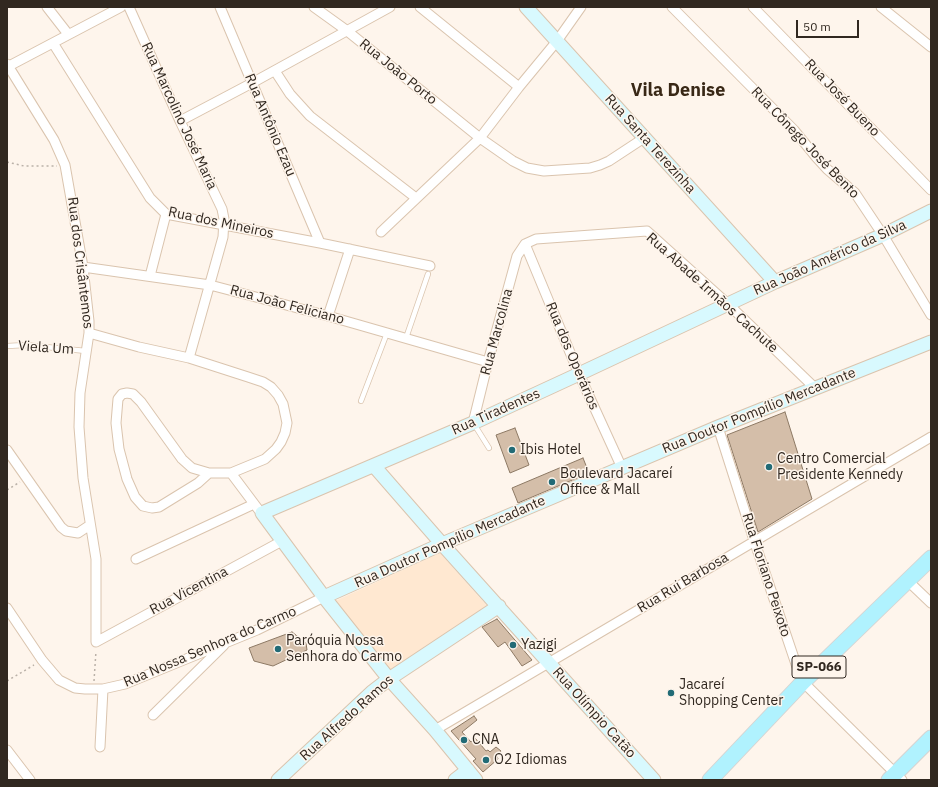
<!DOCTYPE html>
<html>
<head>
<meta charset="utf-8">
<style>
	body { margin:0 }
	#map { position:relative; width:938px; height:787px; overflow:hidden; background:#fef5ec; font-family:"IBM Plex Sans",sans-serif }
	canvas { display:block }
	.frame { position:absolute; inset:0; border:8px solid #312820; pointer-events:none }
	.scale { position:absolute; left:796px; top:20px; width:63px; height:18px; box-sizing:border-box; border:2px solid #312820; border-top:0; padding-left:5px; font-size:12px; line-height:14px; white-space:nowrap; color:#312820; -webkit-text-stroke:3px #fef5ec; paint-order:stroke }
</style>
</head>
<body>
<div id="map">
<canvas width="938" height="787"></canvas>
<div class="frame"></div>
<div class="scale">50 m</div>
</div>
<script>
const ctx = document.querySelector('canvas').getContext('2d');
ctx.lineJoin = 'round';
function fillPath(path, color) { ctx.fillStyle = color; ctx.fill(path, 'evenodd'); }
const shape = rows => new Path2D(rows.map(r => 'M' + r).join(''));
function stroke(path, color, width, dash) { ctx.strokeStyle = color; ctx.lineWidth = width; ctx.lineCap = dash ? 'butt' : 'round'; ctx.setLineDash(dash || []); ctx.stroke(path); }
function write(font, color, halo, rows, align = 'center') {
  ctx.font = font + ' "IBM Plex Sans",sans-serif'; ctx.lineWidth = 3; ctx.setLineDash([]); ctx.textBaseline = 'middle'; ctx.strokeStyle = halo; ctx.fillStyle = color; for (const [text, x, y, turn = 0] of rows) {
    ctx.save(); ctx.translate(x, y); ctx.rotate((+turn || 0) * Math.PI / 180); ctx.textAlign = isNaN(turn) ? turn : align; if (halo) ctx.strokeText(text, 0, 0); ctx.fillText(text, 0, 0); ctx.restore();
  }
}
fillPath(shape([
	[440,553,489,608,390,673,335,601]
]), '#ffe8d1');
const building = shape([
	[785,412,812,499,758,532,727,435,785,412],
	[515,428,529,465,510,473,496,435,515,428],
	[583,458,589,473,518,503,512,488,583,458],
	[497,619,532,660,522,666,505,642,498,647,482,627,497,619],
	[292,632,306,643,307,650,273,666,254,661,249,648,292,632],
	[474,716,477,720,462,732,471,742,475,738,486,751,488,750,490,752,496,747,501,751,497,756,498,759,483,772,473,761,476,759,451,731,474,716]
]);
fillPath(building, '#d4bea9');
stroke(building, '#8d7964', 1);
const lane = shape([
	[406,338,428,274],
	[7,346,26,345,86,351],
	[361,401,387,333],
	[474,424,489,448]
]);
const street = shape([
	[47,7,68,34],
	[129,7,180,121,222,209,224,219,223,237,189,358],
	[220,7,320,243],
	[314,7,346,30,480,138,513,161,527,168,544,171,590,168,600,165,609,161,644,138],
	[420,7,519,87],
	[672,7,794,130,816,157,827,169,855,193,883,235,931,315],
	[753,7,931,190],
	[881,7,931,47],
	[53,43,150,198,166,214,320,243,430,266],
	[7,64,54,140,65,165,83,267,89,321,89,333,80,393,79,427,83,478,96,559,96,642,282,541],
	[9,66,121,7],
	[275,71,290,94,310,116,416,198],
	[180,121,252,83,390,7],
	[381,232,480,138,519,87,557,41,581,7],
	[525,244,579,374,622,468],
	[83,267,210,285,328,316,488,362],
	[150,276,166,214],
	[328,316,350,249],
	[89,333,139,347,189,358,248,377,263,382,271,387,278,395,283,404,287,423,285,433,281,442,276,449,265,459,231,473,209,473,192,468,182,459,141,402,133,394,127,393,122,394,118,399,116,423,119,449,127,479,135,497,143,506,152,508,159,507,198,483,209,473],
	[473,423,488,362,517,256,525,244,536,239,647,231,728,304,815,388],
	[718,427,754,540,799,673,803,682,902,780],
	[7,450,61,527,66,531,78,533,90,525],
	[231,473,258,509],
	[136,559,254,504],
	[908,581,931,603],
	[7,608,42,660,59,680,75,688,85,689,103,689,125,684,257,630,324,597],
	[153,715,224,645],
	[435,730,931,437],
	[100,747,103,689],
	[7,750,30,780]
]);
const secondary = shape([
	[526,7,775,282],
	[374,466,442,544,654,780],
	[324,597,442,544,718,427,931,342],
	[278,780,372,692,389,679,499,606],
	[455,780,468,770],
	[476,780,435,730,389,679,324,597,262,513,473,423,579,374,775,282,883,235,931,211]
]);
const primary = shape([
	[710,780,803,682,931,558],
	[889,780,931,738]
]);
stroke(lane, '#dac4ae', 6);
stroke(street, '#dac4ae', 11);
stroke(secondary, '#dac4ae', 15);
stroke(primary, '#d6d4d2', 17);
stroke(shape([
	[7,162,24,166,57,166],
	[7,490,20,482],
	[7,681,34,665],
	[94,681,96,651]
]), '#bab1a8', 1.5, [2, 3]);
stroke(lane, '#fff', 4.5);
stroke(street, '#fff', 9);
stroke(secondary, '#d8f9fe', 13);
stroke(primary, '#b0f2fe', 15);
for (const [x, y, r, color] of [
	[512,450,4,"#226b76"],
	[769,467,4,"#226b76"],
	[552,482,4,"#226b76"],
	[513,645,4,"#226b76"],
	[278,649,4,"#226b76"],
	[671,693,4,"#226b76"],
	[464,740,4,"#226b76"],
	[486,760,4,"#226b76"]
]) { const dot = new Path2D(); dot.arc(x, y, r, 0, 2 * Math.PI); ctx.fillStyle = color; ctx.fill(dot); stroke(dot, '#fef5ec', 1.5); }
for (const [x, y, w] of [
	[819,667,54]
]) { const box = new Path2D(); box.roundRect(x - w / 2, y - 11, w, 22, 3); ctx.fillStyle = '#fef5ec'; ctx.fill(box); stroke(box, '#312820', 1); }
write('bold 13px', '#312820', null, [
	["SP-066",819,667]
]);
write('14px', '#312820', '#fef5ec', [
	["Rua João Porto",398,72,39],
	["Rua José Bueno",842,98,46],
	["Rua Marcolino José Maria",179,116,65],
	["Rua Antônio Ezau",270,125,67],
	["Rua Cônego José Bento",805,143,46],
	["Rua Santa Terezinha",650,144,48],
	["Rua dos Mineiros",221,223,12],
	["Rua João Américo da Silva",830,258,-24],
	["Rua dos Crisântemos",80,263,83],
	["Rua Abade Irmãos Cachute",712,293,42],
	["Rua João Feliciano",287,305,15],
	["Rua Marcolina",497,332,-75],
	["Viela Um",46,348,4],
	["Rua dos Operários",572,356,67],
	["Rua Doutor Pompílio Mercadante",759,411,-22],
	["Rua Tiradentes",496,412,-24],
	["Rua Doutor Pompílio Mercadante",450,542,-24],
	["Rua Floriano Peixoto",766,575,72],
	["Rua Rui Barbosa",683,583,-31],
	["Rua Vicentina",189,591,-28],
	["Rua Nossa Senhora do Carmo",210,647,-23],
	["Rua Olímpio Catão",594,713,48],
	["Rua Alfredo Ramos",347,718,-42]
]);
write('14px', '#312820', '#fef5ec', [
	["Ibis Hotel",520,450],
	["Centro Comercial",777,459],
	["Presidente Kennedy",777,475],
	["Boulevard Jacareí",560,474],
	["Office & Mall",560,490],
	["Paróquia Nossa",286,641],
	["Senhora do Carmo",286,657],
	["Yazigi",521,645],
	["Jacareí",679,685],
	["Shopping Center",679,701],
	["CNA",472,740],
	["O2 Idiomas",494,760]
], 'left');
write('bold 18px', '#392816', '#fef5ec', [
	["Vila Denise",678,91]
]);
</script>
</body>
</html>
